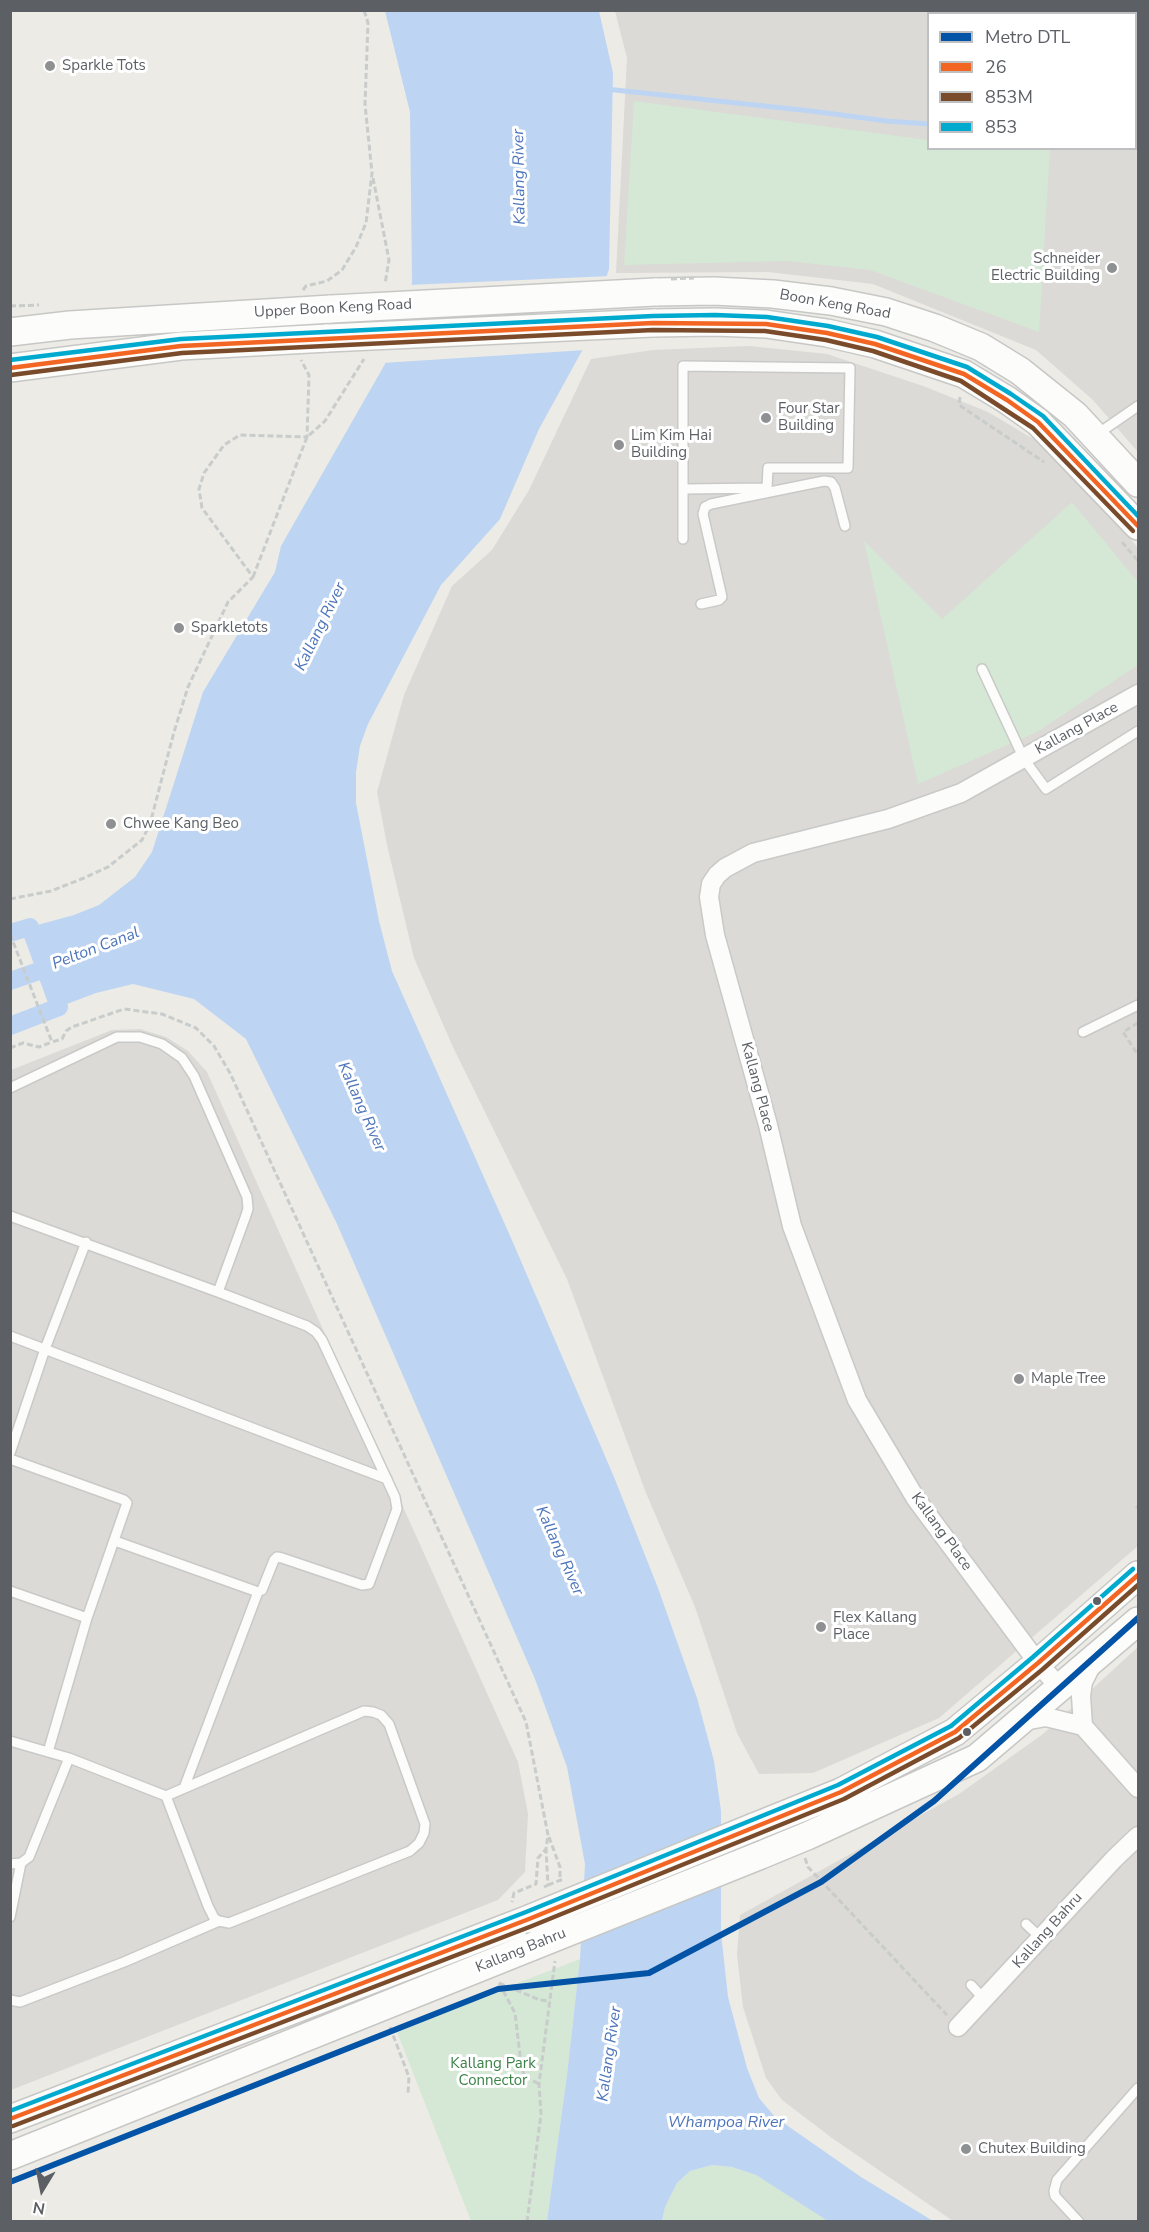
<!DOCTYPE html>
<html>
<head>
<meta charset="utf-8">
<style>
	body { margin:0 }
	#map { position:relative; width:1149px; height:2232px; overflow:hidden; background:#ecebe6; font-family:"Nunito Sans",sans-serif }
	canvas { display:block }
	.frame { position:absolute; inset:0; border:12px solid #5c5f64; pointer-events:none }
	.legend { position:absolute; left:927px; top:12px; width:210px; height:138px; box-sizing:border-box; background:#fff; border:2px solid #bebfc1; margin:0; padding:8px 10px; list-style:none; font-size:18px; color:#5c5f64 }
	.legend li { display:flex; align-items:center; gap:12px; height:30px }
	.legend b { width:30px; border:2px solid #bebfc1 }
	.north { position:absolute; left:12px; top:2160px; width:60px; height:60px; -webkit-text-stroke:4px #fff; paint-order:stroke; rotate:190deg; font-size:16px; font-weight:700; line-height:24px; text-align:center; color:#5c5f64 }
	.north::after { content:''; display:block; margin:auto; width:21px; height:27px; background:#5c5f64; clip-path:polygon(50% 0,100% 100%,50% 72%,0 100%) }
</style>
</head>
<body>
<div id="map">
<canvas width="1149" height="2232"></canvas>
<div class="frame"></div>
<ul class="legend">
<li><b style="height:8px;background:#0354a6"></b>Metro DTL</li>
<li><b style="height:8px;background:#f26522"></b>26</li>
<li><b style="height:8px;background:#7a4b2a"></b>853M</li>
<li><b style="height:8px;background:#00a9ce"></b>853</li>
</ul>
<div class="north">N</div>
</div>
<script>
const ctx = document.querySelector('canvas').getContext('2d');
ctx.lineJoin = 'round';
function fillPath(path, color) { ctx.fillStyle = color; ctx.fill(path, 'evenodd'); }
const shape = rows => new Path2D(rows.map(r => 'M' + r).join(''));
function stroke(path, color, width, dash) { ctx.strokeStyle = color; ctx.lineWidth = width; ctx.lineCap = dash ? 'butt' : 'round'; ctx.setLineDash(dash || []); ctx.stroke(path); }
function write(font, color, halo, rows, align = 'center') {
  ctx.font = font + ' "Nunito Sans",sans-serif'; ctx.lineWidth = 6; ctx.setLineDash([]); ctx.textBaseline = 'middle'; ctx.strokeStyle = halo; ctx.fillStyle = color; for (const [text, x, y, turn = 0] of rows) {
    ctx.save(); ctx.translate(x, y); ctx.rotate((+turn || 0) * Math.PI / 180); ctx.textAlign = isNaN(turn) ? turn : align; if (halo) ctx.strokeText(text, 0, 0); ctx.fillText(text, 0, 0); ctx.restore();
  }
}
fillPath(shape([
	[615,11,1138,11,1138,452,1093,400,1036,350,873,284,768,272,616,273,627,58],
	[928,14,1136,14,1136,148,928,148],
	[749,346,827,354,923,386,988,412,1035,440,1118,524,1138,548,1138,1546,939,1718,813,1773,759,1774,737,1733,695,1607,646,1493,567,1279,453,1047,414,958,387,845,377,792,404,695,452,586,492,550,529,490,591,359,653,350],
	[140,1029,166,1037,188,1051,207,1072,518,1762,528,1814,525,1872,498,1900,11,2090,11,1070,112,1030],
	[1138,1647,1138,2221,953,2221,832,2138,782,2100,766,2078,743,2007,737,1955,740,1915,959,1794,1043,1734]
]), '#dbdad6');
fillPath(shape([
	[634,101,928,140,928,148,1050,149,1039,332,870,270,787,261,624,265],
	[1072,502,1138,582,1138,665,1037,732,918,784,864,541,942,619],
	[580,1959,567,2075,547,2221,471,2221,397,2032,471,2001],
	[712,2165,732,2167,756,2175,831,2222,662,2222,665,2207,677,2183,690,2171]
]), '#d5e7d5');
fillPath(shape([
	[385,11,599,11,613,73,609,269,583,349,539,429,500,519,441,585,368,724,360,746,356,772,356,803,379,921,392,971,511,1238,614,1477,658,1588,697,1698,714,1761,721,1811,721,1933,728,1997,747,2068,759,2098,775,2117,861,2177,933,2221,828,2221,756,2175,732,2167,712,2165,690,2171,677,2183,665,2207,662,2221,547,2221,567,2075,580,1959,585,1864,567,1767,535,1679,337,1224,246,1039,194,999,133,984,96,993,59,1007,30,927,74,915,99,905,135,877,152,852,203,692,275,572,281,546,385,364,412,283,410,112]
]), '#bdd5f3');
fillPath(shape([
	[610,276,586,350,382,363,409,285]
]), '#ecebe6');
stroke(shape([
	[606,89,811,111,887,121,928,124],
	[1136,111,1138,112]
]), '#bdd5f3', 5);
stroke(shape([
	[10,933,30,927,59,1007,10,1026],
	[10,981,68,961]
]), '#bdd5f3', 18);
const lane = shape([
	[1096,435,1138,406],
	[683,539,683,366,850,368,848,468,768,468,767,488,683,489],
	[701,604,719,600,722,597,703,514,705,507,711,504,824,481,831,482,835,488,845,526],
	[982,669,1024,759,1046,789,1138,731],
	[1083,1032,1138,1005],
	[10,1088,117,1037,140,1037,162,1044,182,1058,194,1076,247,1197,248,1209,245,1218,218,1292],
	[10,1216,218,1292,307,1326,316,1332,322,1340,395,1497,397,1509,369,1584,362,1585,282,1558,277,1557,274,1560,262,1590,258,1592,184,1788],
	[10,1336,387,1479],
	[10,1453,45,1349,86,1242],
	[10,1459,124,1500,127,1503,87,1618,48,1752],
	[115,1541,258,1592],
	[10,1591,87,1618],
	[10,1741,69,1758,166,1796,364,1711,373,1712,381,1715,389,1724,425,1824,424,1833,419,1843,410,1851,229,1923,219,1921,124,1962,20,2002,10,2000],
	[166,1796,208,1906,214,1918,219,1921],
	[10,1864,21,1863,29,1857,69,1758],
	[10,1917,21,1863],
	[1026,1924,1042,1939],
	[971,1985,985,2000],
	[1079,2222,1055,2196,1054,2191,1057,2180,1138,2088]
]);
const street = shape([
	[1028,10,1035,14],
	[1136,72,1138,74],
	[1060,1688,1038,1663,916,1499,857,1400,792,1226,768,1125,715,935,709,897,711,884,717,875,725,868,753,853,888,819,961,793,1138,694],
	[1024,1721,1046,1717,1083,1726,1138,1788],
	[1083,1726,1081,1696,1083,1682,1092,1664],
	[958,2027,1114,1859,1138,1836]
]);
const secondary = shape([
	[655,292,714,291,773,294,831,301,886,312,935,328,981,347,1020,371,1075,415,1138,483],
	[653,323,715,322,766,324,827,333,875,344,964,374,1007,400,1038,422,1138,526],
	[10,332,70,325,331,309],
	[10,368,181,346,328,338],
	[754,1827,841,1792,955,1732,1038,1663,1138,1575],
	[761,1855,807,1836,977,1758,1138,1621],
	[10,2119,529,1919],
	[10,2156,531,1947]
]);
stroke(lane, '#c9c9c8', 12);
stroke(street, '#c9c9c8', 21);
stroke(secondary, '#c7c8c6', 30);
stroke(shape([
	[960,10,968,14],
	[1064,10,1071,14],
	[1136,50,1138,52],
	[373,178,389,260,385,284],
	[303,290,306,286,327,281,342,270,356,247,366,223,372,173,365,104,368,23,364,10],
	[10,306,39,305],
	[960,397,959,405,1044,462],
	[1122,542,1138,561],
	[253,577,307,437,325,421,364,359],
	[10,899,51,891,84,878,108,867,142,840,150,824,174,732,188,687,228,602,253,577,202,508,199,489,204,473,224,445,240,435,307,437,309,375,301,360],
	[10,934,52,1042,62,1039,66,1031,72,1027,124,1009,162,1014,196,1028,214,1046,230,1073,526,1722,548,1835,546,1849,538,1858,536,1884,514,1893,512,1902],
	[1138,1023,1123,1032,1138,1055],
	[10,1048,23,1043,39,1047,52,1042],
	[1136,1506,1138,1508],
	[549,1837,560,1867,560,1882],
	[805,1858,808,1867,947,2015],
	[544,1887,548,1885,546,1849],
	[499,1983,515,2013,520,2055,524,2076,539,2084],
	[499,1983,540,2000,550,2001],
	[390,2027,409,2077,408,2094],
	[527,2222,541,2114,539,2084,555,1961]
]), '#c8cccb', 3, [6, 3]);
stroke(lane, '#fcfcfb', 9);
stroke(street, '#fcfcfb', 18);
stroke(secondary, '#fcfcfb', 27);
const secondaryBridge = shape([
	[331,309,655,292],
	[328,338,653,323],
	[529,1919,754,1827],
	[531,1947,761,1855]
]);
stroke(secondaryBridge, '#c7c8c6', 30, []);
stroke(shape([
	[671,279,694,278],
	[548,1885,563,1879]
]), '#c8cccb', 3, [6, 3]);
stroke(secondaryBridge, '#fcfcfb', 27);
stroke(shape([
	[10,368,181,346,653,323,766,324,827,333,875,344,964,374,1007,400,1038,422,1138,526],
	[10,2119,529,1919,841,1792,955,1732,1038,1663,1138,1575]
]), '#f26522', 4.5);
stroke(shape([
	[11,375,182,353,653,330,765,331,826,340,873,351,961,381,1033,428,1133,531],
	[13,2126,532,1926,844,1799,959,1738,1043,1669,1138,1585]
]), '#7a4b2a', 4.5);
stroke(shape([
	[10,360,181,339,653,316,715,315,767,317,828,326,877,337,967,367,1011,394,1043,416,1138,516],
	[10,2111,526,1912,838,1785,951,1726,1033,1657,1133,1569]
]), '#00a9ce', 4.5);
stroke(shape([
	[10,2182,498,1989,649,1973,821,1882,934,1801,1138,1618]
]), '#0354a6', 6);
for (const [x, y, r, color] of [
	[50,66,6,"#8e9092"],
	[1112,268,6,"#8e9092"],
	[766,418,6,"#8e9092"],
	[619,445,6,"#8e9092"],
	[179,628,6,"#8e9092"],
	[111,824,6,"#8e9092"],
	[1019,1379,6,"#8e9092"],
	[1097,1601,5,"#5c5f64"],
	[821,1627,6,"#8e9092"],
	[967,1732,5,"#5c5f64"],
	[966,2149,6,"#8e9092"]
]) { const dot = new Path2D(); dot.arc(x, y, r, 0, 2 * Math.PI); ctx.fillStyle = color; ctx.fill(dot); stroke(dot, '#fff', 2); }
write('15px', '#5c5f64', '#fff', [
	["Sparkle Tots",62,66],
	["Schneider",1100,259,"right"],
	["Electric Building",1100,276,"right"],
	["Four Star",778,409],
	["Building",778,426],
	["Lim Kim Hai",631,436],
	["Building",631,453],
	["Sparkletots",191,628],
	["Chwee Kang Beo",123,824],
	["Maple Tree",1031,1379],
	["Flex Kallang",833,1618],
	["Place",833,1635],
	["Chutex Building",978,2149]
], 'left');
write('15px', '#5c5f64', '#fff', [
	["Boon Keng Road",835,305,10],
	["Upper Boon Keng Road",333,309,-3],
	["Kallang Place",1077,729,-29],
	["Kallang Place",757,1087,75],
	["Kallang Place",941,1532,54],
	["Kallang Bahru",1048,1931,-48],
	["Kallang Bahru",521,1951,-22]
]);
write('15px', '#3c8348', '#fff', [
	["Kallang Park",493,2064],
	["Connector",493,2081]
]);
write('italic 16px', '#4d75bb', '#fff', [
	["Kallang River",520,177,-91],
	["Kallang River",321,627,-64],
	["Pelton Canal",96,949,-21],
	["Kallang River",361,1107,66],
	["Kallang River",559,1551,66],
	["Kallang River",610,2054,-82],
	["Whampoa River",726,2123]
]);
</script>
</body>
</html>
